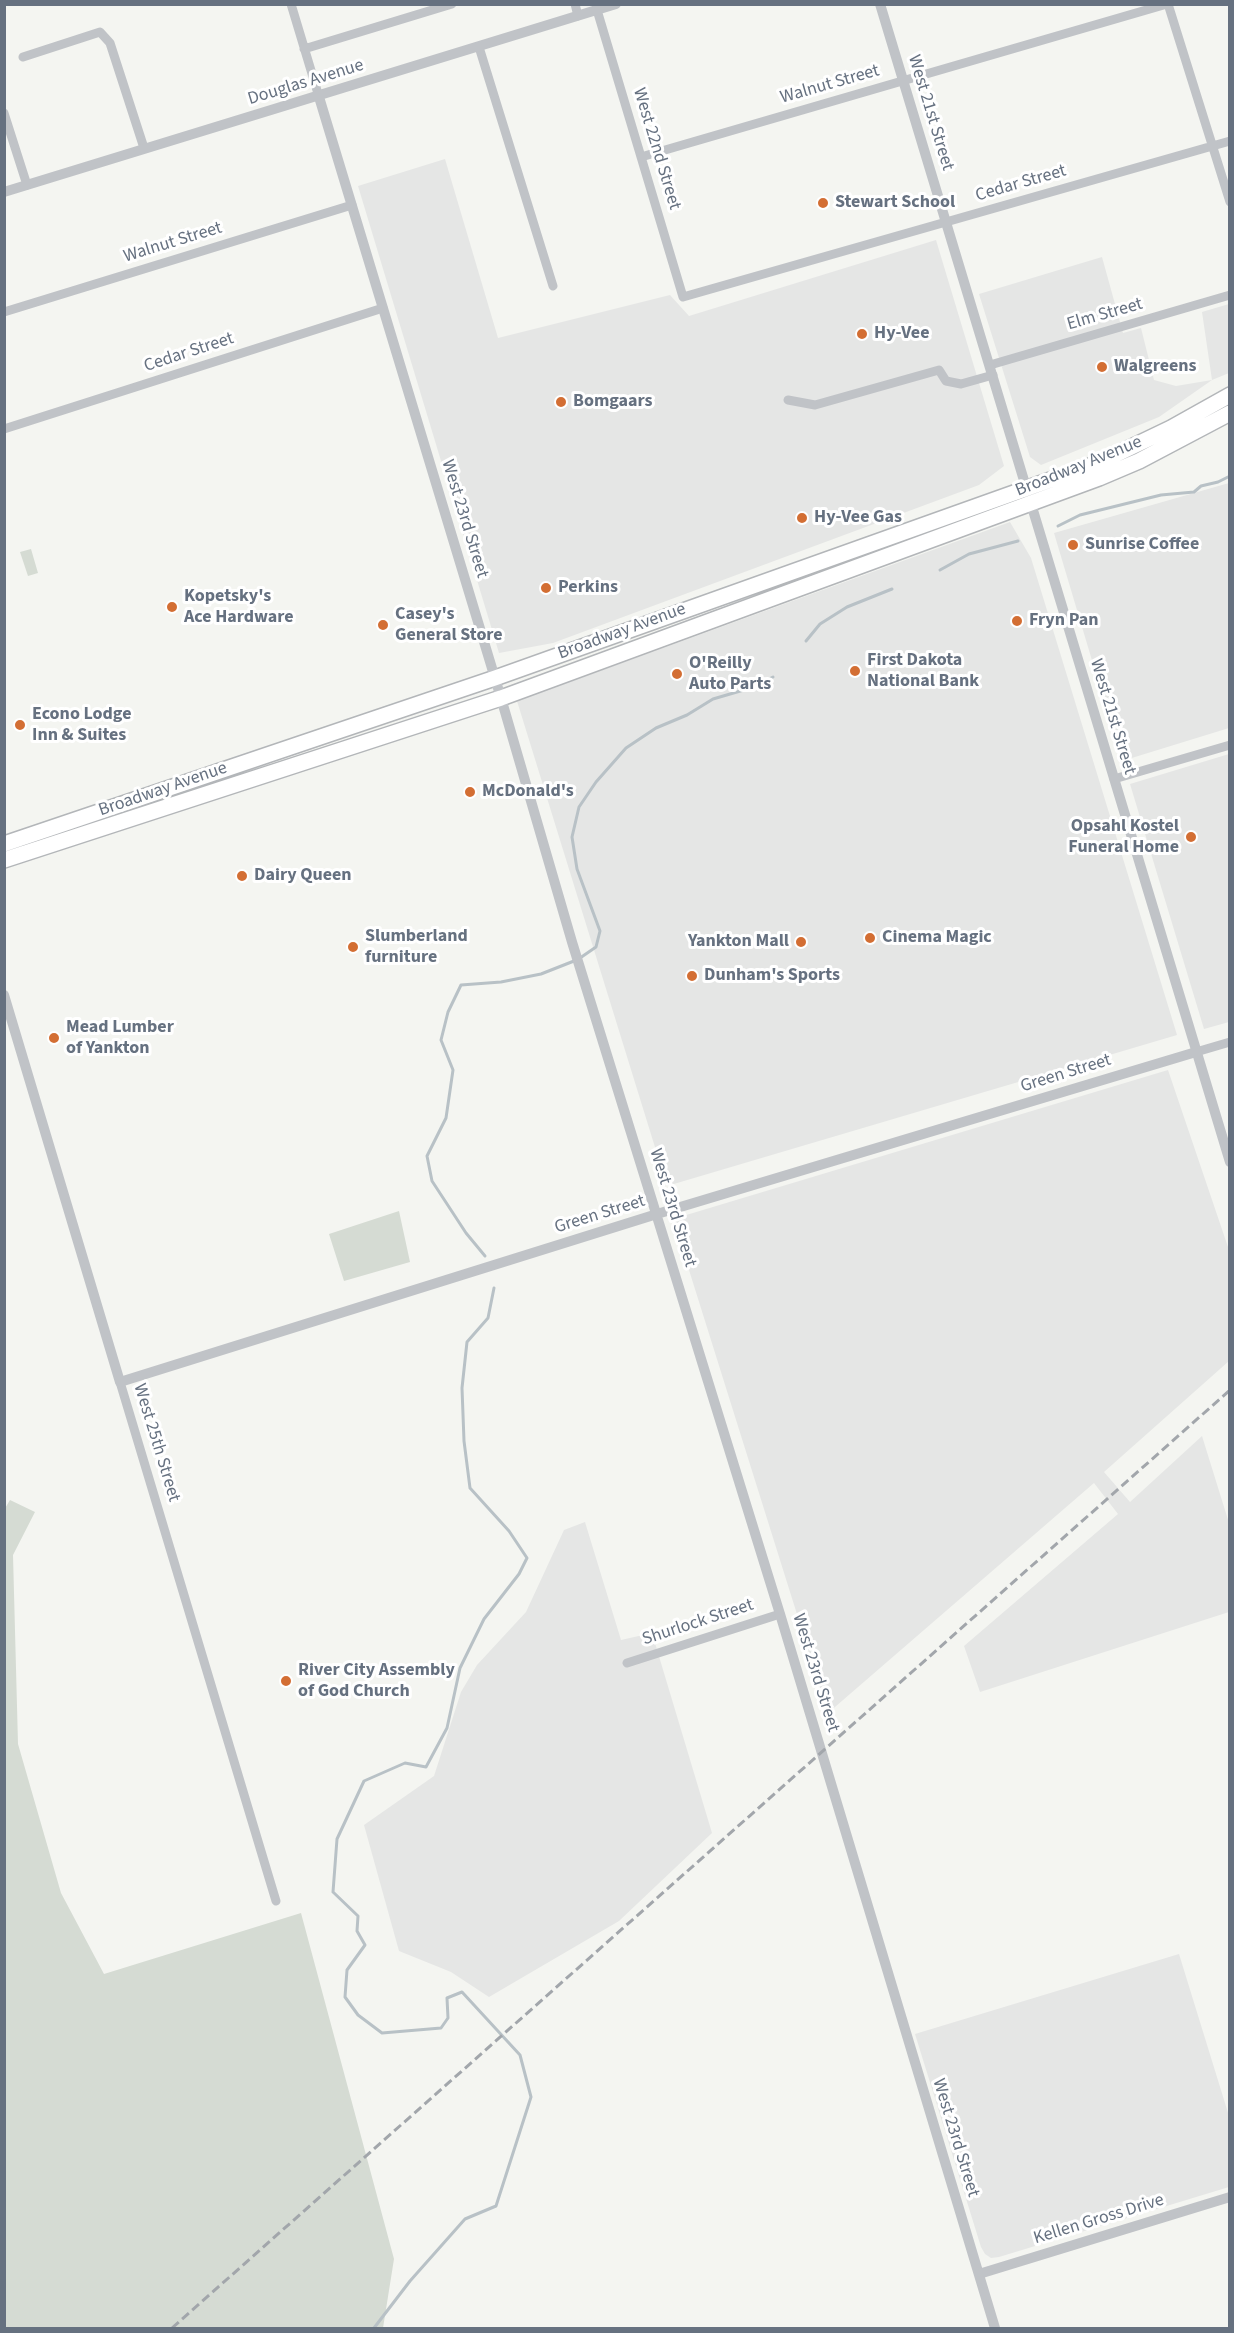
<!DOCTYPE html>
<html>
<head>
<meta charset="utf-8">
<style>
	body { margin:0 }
	#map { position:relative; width:1234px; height:2333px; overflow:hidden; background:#f4f5f1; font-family:"Source Sans 3",sans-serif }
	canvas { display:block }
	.frame { position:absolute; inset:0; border:6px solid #667180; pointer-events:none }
</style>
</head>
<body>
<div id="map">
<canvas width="1234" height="2333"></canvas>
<div class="frame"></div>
</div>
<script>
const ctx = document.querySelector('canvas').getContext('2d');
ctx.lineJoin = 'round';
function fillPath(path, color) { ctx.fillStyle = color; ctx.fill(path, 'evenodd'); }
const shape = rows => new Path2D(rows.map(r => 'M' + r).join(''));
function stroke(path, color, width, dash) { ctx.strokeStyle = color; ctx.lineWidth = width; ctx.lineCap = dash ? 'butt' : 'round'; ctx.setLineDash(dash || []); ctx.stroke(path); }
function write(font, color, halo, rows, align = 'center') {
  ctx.font = font + ' "Source Sans 3",sans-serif'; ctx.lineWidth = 6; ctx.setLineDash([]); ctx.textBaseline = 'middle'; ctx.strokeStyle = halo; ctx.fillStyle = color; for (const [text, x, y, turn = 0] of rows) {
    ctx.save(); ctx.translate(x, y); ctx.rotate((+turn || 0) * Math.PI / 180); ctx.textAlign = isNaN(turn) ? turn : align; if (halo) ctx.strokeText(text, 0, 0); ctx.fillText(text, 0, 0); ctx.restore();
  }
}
fillPath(shape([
	[445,159,498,338,670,295,689,316,936,240,1004,466,979,485,553,643,499,653,358,186],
	[1102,257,1123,333,1141,328,1154,380,1176,386,1212,380,1202,312,1229,304,1229,373,1212,380,1159,417,1041,465,1030,457,979,294],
	[1229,483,1229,728,1122,761,1054,533],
	[1010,522,1031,558,1177,1035,667,1186,517,701],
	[1229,754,1229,1022,1204,1029,1130,784],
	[1168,1070,1229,1250,1229,1361,1104,1472,1130,1502,1202,1436,1229,1523,1229,1612,980,1692,964,1646,1118,1514,1094,1483,828,1713,673,1219],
	[585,1522,621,1640,652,1633,712,1833,619,1921,489,1997,451,1972,399,1951,364,1825,434,1776,461,1692,477,1665,526,1612,564,1530],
	[1179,1954,1229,2116,1229,2187,999,2257,991,2258,985,2254,981,2247,915,2034]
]), '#e5e6e5');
fillPath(shape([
	[31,549,38,573,28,576,20,552],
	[399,1211,410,1262,344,1281,329,1234],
	[10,1500,35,1512,13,1555,18,1744,61,1893,104,1974,301,1913,394,2259,383,2328,5,2328,4,1510]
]), '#d5dbd3');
stroke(shape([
	[1058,526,1080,515,1161,495,1194,492,1201,486,1218,482,1230,476],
	[940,570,969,554,1018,541],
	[806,641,820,624,847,607,892,589],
	[580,958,596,947,600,931,577,869,572,837,579,807,596,782,626,748,656,728,687,715,713,699,754,687,773,677],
	[485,1256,466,1233,432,1181,427,1156,446,1118,453,1070,441,1040,448,1012,461,985,501,982,541,974,574,961],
	[374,2328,410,2281,465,2219,496,2206,531,2097,520,2055,462,1992,447,1998,448,2018,441,2028,382,2033,358,2015,345,1997,347,1970,365,1945,357,1931,358,1916,333,1892,337,1839,364,1781,405,1763,426,1767,447,1728,460,1668,484,1619,519,1574,527,1558,509,1531,470,1488,464,1441,462,1388,467,1342,488,1318,494,1288]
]), '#b8c1c6', 3);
const trunk = shape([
	[4,844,495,678,1098,463,1171,428,1230,395],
	[4,860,501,698,1099,478,1139,461,1230,413]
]);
stroke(trunk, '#b3b6b9', 18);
stroke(shape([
	[291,4,319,97],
	[575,4,578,16],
	[1168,4,1230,202],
	[597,10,683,297,1230,141],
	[479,47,553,286],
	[304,49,452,4],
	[23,57,100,32,110,43,144,148],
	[4,113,27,185],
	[641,157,1167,4],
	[4,312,352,205],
	[990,365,1230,295],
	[788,400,815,405,939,370,946,381,961,384,993,375],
	[4,429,383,308],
	[1114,779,1230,745],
	[1196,1052,1230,1042],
	[120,1382,276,1901],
	[627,1663,780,1614]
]), '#c0c3c7', 9);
stroke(shape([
	[880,4,1230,1162],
	[319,97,501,698,572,942,780,1614,995,2328],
	[4,192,616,4],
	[4,995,120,1382,657,1214,1196,1052],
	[979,2274,1230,2197]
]), '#c0c3c7', 10);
stroke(trunk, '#fff', 15);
stroke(shape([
	[172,2328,1230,1390]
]), '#a2a6ab', 3, [9, 4.5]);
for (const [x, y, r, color] of [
	[823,203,6,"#d36e33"],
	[862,334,6,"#d36e33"],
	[1102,367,6,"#d36e33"],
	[561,402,6,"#d36e33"],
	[802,518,6,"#d36e33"],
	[1073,545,6,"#d36e33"],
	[546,588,6,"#d36e33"],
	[172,607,6,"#d36e33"],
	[1017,621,6,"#d36e33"],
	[383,625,6,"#d36e33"],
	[855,671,6,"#d36e33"],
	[677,674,6,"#d36e33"],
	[20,725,6,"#d36e33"],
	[470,792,6,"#d36e33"],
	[1191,837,6,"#d36e33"],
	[242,876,6,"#d36e33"],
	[870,938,6,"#d36e33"],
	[801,942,6,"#d36e33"],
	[353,947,6,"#d36e33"],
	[692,976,6,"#d36e33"],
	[54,1038,6,"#d36e33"],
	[286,1681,6,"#d36e33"]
]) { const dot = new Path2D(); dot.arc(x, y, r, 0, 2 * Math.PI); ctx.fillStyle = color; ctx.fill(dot); stroke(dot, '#fff', 2); }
write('18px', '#667180', '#fff', [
	["Douglas Avenue",306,83,-17],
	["Walnut Street",830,85,-16],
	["West 21st Street",930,113,73],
	["West 22nd Street",656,149,73],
	["Cedar Street",1021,184,-16],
	["Walnut Street",173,243,-17],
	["Elm Street",1105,315,-16],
	["Cedar Street",189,353,-18],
	["Broadway Avenue",1079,467,-22],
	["West 23rd Street",464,519,73],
	["Broadway Avenue",622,632,-20],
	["West 21st Street",1112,717,73],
	["Broadway Avenue",163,790,-19],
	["Green Street",1066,1074,-17],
	["West 23rd Street",672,1208,73],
	["Green Street",600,1215,-17],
	["West 25th Street",156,1443,73],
	["Shurlock Street",698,1623,-18],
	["West 23rd Street",815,1673,73],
	["West 23rd Street",955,2138,73],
	["Kellen Gross Drive",1099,2220,-17]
]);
write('bold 18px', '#667180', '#fff', [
	["Stewart School",835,203],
	["Hy-Vee",874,334],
	["Walgreens",1114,367],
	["Bomgaars",573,402],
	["Hy-Vee Gas",814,518],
	["Sunrise Coffee",1085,545],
	["Perkins",558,588],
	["Kopetsky's",184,597],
	["Ace Hardware",184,618],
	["Casey's",395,615],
	["General Store",395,636],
	["Fryn Pan",1029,621],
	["First Dakota",867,661],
	["National Bank",867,682],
	["O'Reilly",689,664],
	["Auto Parts",689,685],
	["Econo Lodge",32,715],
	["Inn & Suites",32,736],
	["McDonald's",482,792],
	["Opsahl Kostel",1179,827,"right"],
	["Funeral Home",1179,848,"right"],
	["Dairy Queen",254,876],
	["Slumberland",365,937],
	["furniture",365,958],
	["Cinema Magic",882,938],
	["Yankton Mall",789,942,"right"],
	["Dunham's Sports",704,976],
	["Mead Lumber",66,1028],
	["of Yankton",66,1049],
	["River City Assembly",298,1671],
	["of God Church",298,1692]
], 'left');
</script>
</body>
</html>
